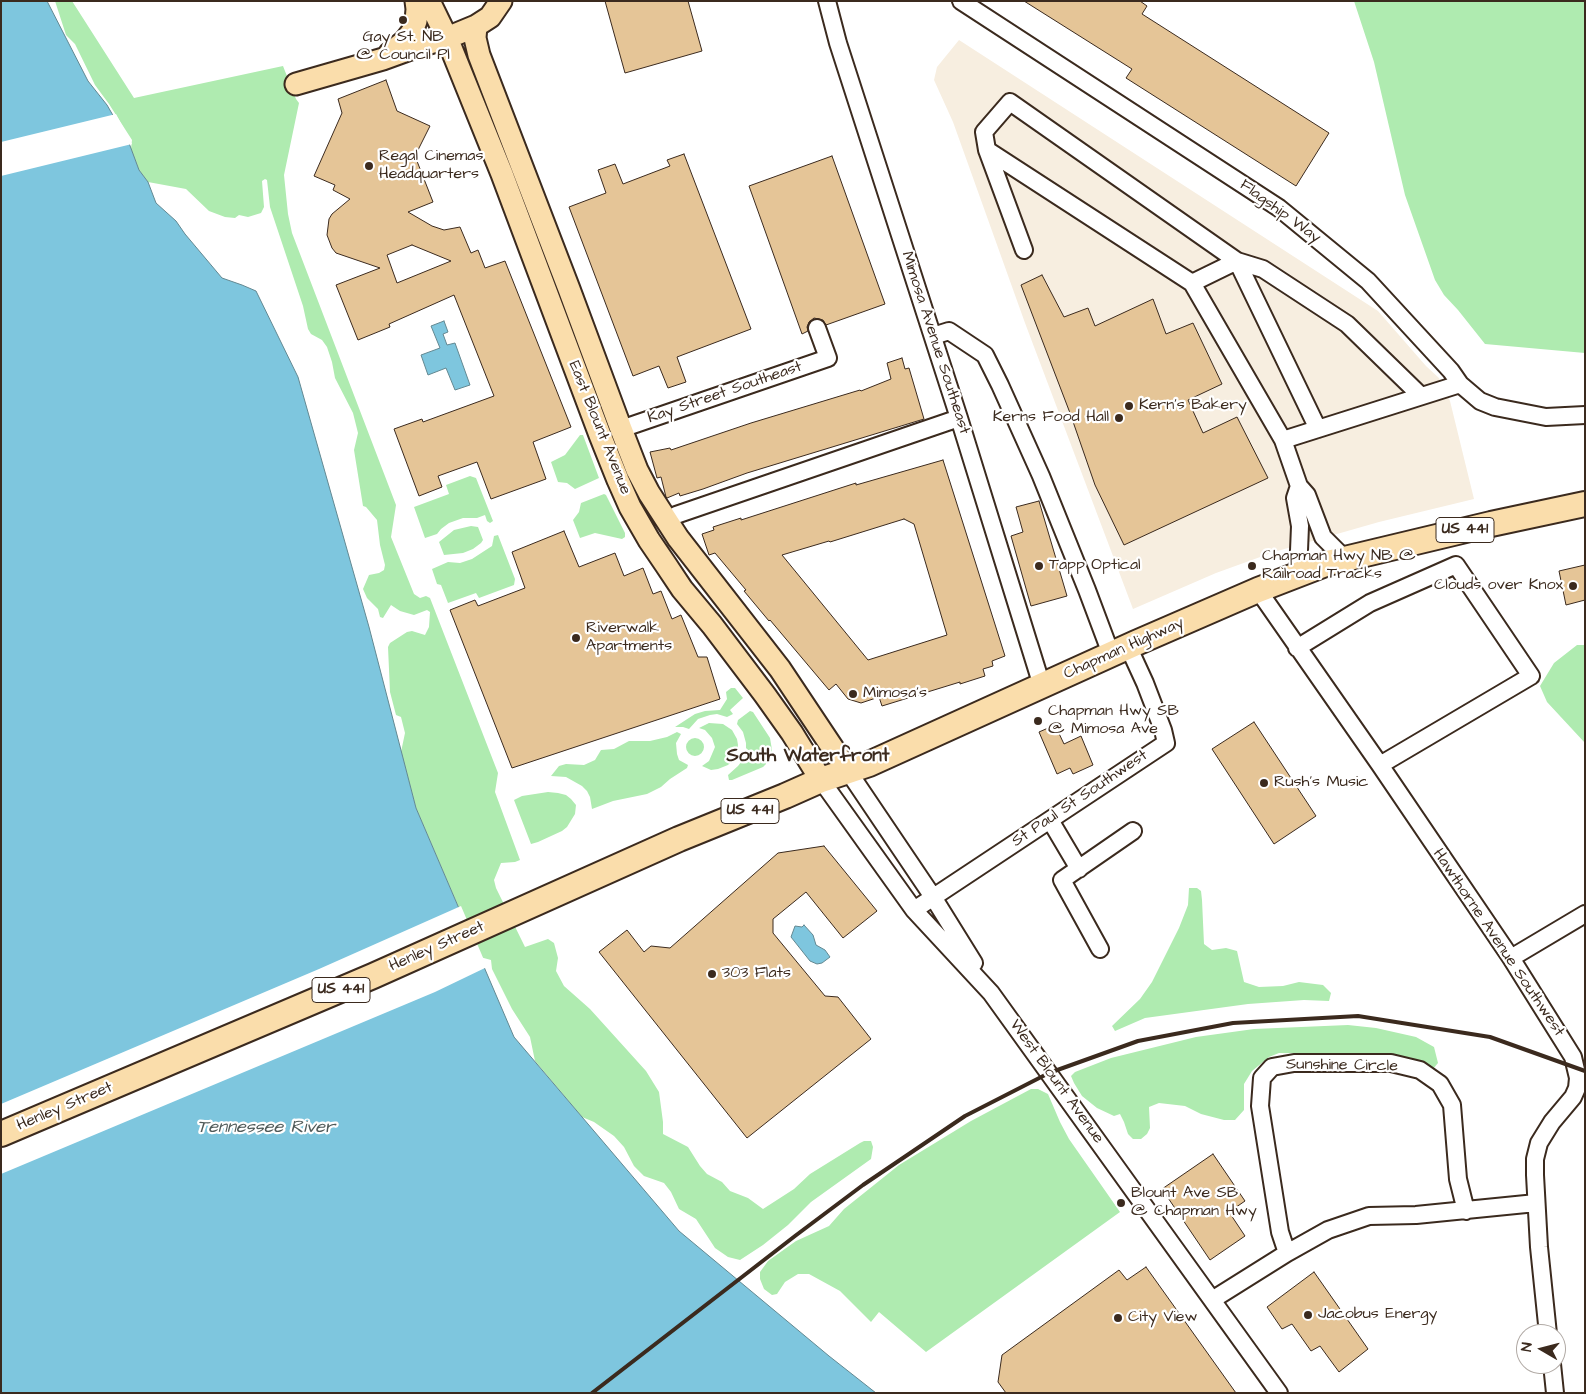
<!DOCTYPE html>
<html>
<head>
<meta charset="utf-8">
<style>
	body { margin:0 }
	#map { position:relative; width:1586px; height:1394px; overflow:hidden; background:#fff; font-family:"Architects Daughter",sans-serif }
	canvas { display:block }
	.frame { position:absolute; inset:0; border:2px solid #3b2a1e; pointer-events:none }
	.north { position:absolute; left:1516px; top:1324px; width:50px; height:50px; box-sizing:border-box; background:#fff; border:1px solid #b1aaa5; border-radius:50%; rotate:278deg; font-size:14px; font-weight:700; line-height:20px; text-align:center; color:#3b2a1e }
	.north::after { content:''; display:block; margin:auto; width:18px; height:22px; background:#3b2a1e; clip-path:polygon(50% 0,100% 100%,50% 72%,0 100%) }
</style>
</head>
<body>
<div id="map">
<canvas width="1586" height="1394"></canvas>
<div class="frame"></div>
<div class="north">N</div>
</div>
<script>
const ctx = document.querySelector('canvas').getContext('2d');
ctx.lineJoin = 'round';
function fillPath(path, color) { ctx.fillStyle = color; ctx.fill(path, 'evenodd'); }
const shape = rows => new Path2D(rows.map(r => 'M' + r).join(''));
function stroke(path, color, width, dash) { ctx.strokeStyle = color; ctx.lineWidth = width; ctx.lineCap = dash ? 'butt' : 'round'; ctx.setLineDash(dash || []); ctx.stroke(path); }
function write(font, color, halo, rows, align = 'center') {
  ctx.font = font + ' "Architects Daughter",sans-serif'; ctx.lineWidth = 4.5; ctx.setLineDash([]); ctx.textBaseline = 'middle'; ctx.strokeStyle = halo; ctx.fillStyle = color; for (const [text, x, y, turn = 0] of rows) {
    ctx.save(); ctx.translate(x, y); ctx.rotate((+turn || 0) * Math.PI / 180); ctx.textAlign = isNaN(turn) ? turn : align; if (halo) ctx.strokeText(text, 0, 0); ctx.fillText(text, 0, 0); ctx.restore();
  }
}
fillPath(shape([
	[959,40,1378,311,1426,366,1439,378,1450,401,1474,499,1379,522,1274,552,1216,573,1133,609,1025,323,953,122,934,80,937,67]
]), '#f7eee0');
fillPath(shape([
	[55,1,72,1,134,98,283,66,296,99,299,103,284,175,288,214,292,233,396,505,391,537,414,594,420,598,426,596,430,598,498,773,495,792,520,860,515,862,501,863,494,880,496,888,525,947,548,939,554,943,558,958,556,971,564,986,590,1009,646,1071,659,1092,663,1122,663,1134,688,1147,700,1166,707,1174,722,1182,730,1191,748,1198,763,1209,794,1189,810,1174,860,1143,864,1141,871,1141,873,1147,871,1159,811,1202,788,1225,763,1245,740,1260,728,1257,715,1248,696,1219,679,1209,671,1192,664,1183,644,1176,634,1166,624,1147,614,1136,594,1122,582,1117,535,1061,530,1037,512,1009,492,969,491,960,480,957,416,808,401,752,405,733,401,717,396,715,390,692,388,647,390,643,407,632,412,631,425,635,429,627,430,612,427,610,414,615,400,611,391,605,383,618,380,617,378,609,367,598,363,589,369,575,379,573,384,570,385,565,380,545,377,520,366,507,363,506,354,450,358,433,353,413,335,378,332,362,327,347,322,340,311,334,308,329,303,306,270,207,267,180,265,179,262,181,264,207,261,213,248,217,239,215,235,218,225,217,209,211,186,189,148,182,139,170,131,149,132,140,109,104,95,85,75,44,66,35],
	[1354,1,1585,1,1585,353,1485,344,1458,310,1444,295,1435,280,1405,195,1374,62],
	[580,435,583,435,599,478,575,489,567,483,558,482,551,462,565,455],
	[470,476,476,478,493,521,490,523,487,521,485,515,477,518,463,518,449,523,441,529,437,534,425,538,414,507,449,494,446,485],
	[604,494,606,495,625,533,625,537,622,539,595,533,580,538,573,520,579,512,581,503],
	[471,526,478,527,483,540,481,543,473,549,463,553,444,555,439,542,454,530],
	[498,535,515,579,514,585,479,598,476,593,448,603,441,585,437,584,432,569,448,562,460,563,472,559,492,546,494,536],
	[1577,645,1585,645,1585,743,1547,702,1540,686,1554,663],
	[731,688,735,688,743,698,730,710,733,714,727,717,717,714,710,715,698,719,689,729,683,727,675,727,695,714,705,711,720,710,727,699,726,692],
	[750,711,753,712,770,738,772,750,772,753,769,755,748,750,746,748,746,743,743,732,737,724,738,720],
	[709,723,723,724,732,730,737,739,738,745,736,756,732,761,728,765,718,769,711,770,702,766,709,761,715,747,712,738,705,730,699,728],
	[677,732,681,734,676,743,677,754,679,760,688,765,687,768,670,779,661,787,647,794,613,801,592,809,590,797,587,791,582,786,566,777,551,776,559,766,566,764,584,765,595,760,601,750,614,749,629,741,650,741,667,737],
	'686 747a9 9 0 1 1 18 0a9 9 0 1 1-18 0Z',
	[745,757,763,761,765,762,766,764,763,767,732,780,729,780,728,775,738,766],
	[548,792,558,793,566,795,571,799,576,805,575,814,567,827,562,831,538,842,531,844,514,800,522,796],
	[1189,888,1197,888,1201,891,1202,900,1204,944,1212,950,1226,948,1237,951,1244,982,1259,987,1283,986,1299,982,1323,985,1331,993,1329,1001,1304,1000,1248,1004,1145,1018,1115,1031,1112,1026,1140,999,1152,982,1179,928,1188,905],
	[1348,1025,1376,1028,1416,1037,1434,1047,1438,1063,1433,1069,1425,1065,1393,1057,1352,1054,1279,1053,1269,1057,1252,1071,1244,1084,1244,1110,1235,1120,1224,1120,1201,1114,1185,1106,1159,1103,1149,1107,1150,1128,1147,1134,1141,1139,1133,1139,1128,1134,1124,1122,1120,1114,1114,1116,1097,1108,1082,1096,1074,1083,1071,1076,1075,1072,1111,1058,1196,1037,1254,1029],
	[1031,1089,1038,1089,1048,1094,1060,1122,1069,1139,1120,1212,926,1352,879,1312,871,1322,840,1291,809,1274,798,1274,785,1282,777,1294,772,1295,764,1289,760,1279,760,1272,768,1261,796,1241,829,1226,844,1209,899,1165,971,1121]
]), '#afebb0');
const water = shape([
	[1,1,47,1,88,81,107,105,129,143,139,170,148,182,156,203,176,221,185,234,222,278,242,285,256,291,298,377,369,627,416,808,514,1037,679,1231,829,1356,876,1393,1,1393,1,1],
	[444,321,448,332,443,334,447,345,455,343,470,385,455,390,446,368,428,375,421,355,440,348,431,326,444,321],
	[804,925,813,935,816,945,825,950,830,957,822,963,817,964,810,961,791,937,795,926,802,927,804,925]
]);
fillPath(water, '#7ec6de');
stroke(water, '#638891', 1);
fillPath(shape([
	[116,114,132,144,1,176,1,142],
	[461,906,487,967,435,992,1,1174,1,1104,319,969]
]), '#fff');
const building = shape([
	[605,1,688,1,702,51,625,73,605,1],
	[1024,1,1140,1,1147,6,1142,14,1329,133,1296,186,1126,78,1132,69,1024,1],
	[386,80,397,111,430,126,415,156,433,202,408,212,432,226,444,230,460,227,471,253,478,250,485,268,505,261,571,427,533,442,546,479,491,499,477,462,438,476,442,487,419,496,394,429,422,419,423,422,494,396,454,295,389,324,390,327,358,340,336,285,380,268,336,253,332,248,327,235,329,219,332,214,350,199,333,190,335,185,314,176,342,113,338,99,386,80],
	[412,245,451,261,397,283,387,255,412,245],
	[684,154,751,329,677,357,686,382,668,388,659,366,633,376,569,207,606,193,598,170,615,164,623,184,670,166,667,160,684,154],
	[832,156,885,304,826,325,823,320,814,318,809,322,807,327,808,331,802,334,749,186,832,156],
	[1042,275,1064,317,1088,308,1095,326,1153,299,1166,334,1193,323,1222,384,1188,400,1203,433,1237,417,1268,478,1124,545,1095,485,1070,413,1021,285,1042,275],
	[902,358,905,369,909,368,924,419,747,473,703,489,680,496,679,493,667,498,666,497,661,477,657,478,650,452,670,448,671,450,751,423,860,390,861,391,891,379,887,363,902,358],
	[943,460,1005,656,992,661,993,666,983,669,985,676,960,684,960,682,882,706,879,697,861,703,848,699,836,684,829,690,770,620,769,621,744,591,746,590,715,553,709,555,702,534,714,530,713,527,741,518,741,520,856,483,856,485,943,460],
	[904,519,914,524,947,635,868,660,782,555,829,541,830,542,904,519],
	[1039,501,1067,596,1031,606,1011,536,1023,532,1016,507,1039,501],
	[564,531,579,567,615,553,624,576,643,568,653,594,661,591,672,619,681,615,698,657,707,657,720,699,512,768,450,610,475,600,478,606,525,588,512,552,564,531],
	[1585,565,1585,600,1566,605,1559,571,1585,565],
	[1254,722,1316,816,1274,844,1212,749,1254,722],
	[1055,725,1064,744,1081,736,1093,765,1073,774,1070,768,1057,774,1039,732,1055,725],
	[824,846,877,911,843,938,806,892,773,919,773,933,825,996,838,997,871,1039,747,1138,599,952,627,930,644,952,651,946,670,948,778,853,824,846],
	[1213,1154,1245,1201,1229,1212,1245,1236,1210,1260,1162,1189,1213,1154],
	[1146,1267,1236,1393,1006,1393,998,1382,1002,1355,1119,1270,1127,1280,1146,1267],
	[1314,1272,1368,1349,1339,1372,1320,1346,1311,1351,1292,1324,1282,1329,1267,1307,1314,1272]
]);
fillPath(building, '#e5c597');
stroke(building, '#3b2a1e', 1);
const minor = shape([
	[827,1,838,43,959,418,1042,686],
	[961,1,1279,208,1368,281,1451,371,1460,384,1480,401,1495,407,1546,417,1585,415],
	[987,150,1024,250],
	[1192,283,987,150,984,132,1010,102,1237,261,1318,429],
	[933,336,949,331,985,355,1000,385,1041,476,1087,590,1111,654],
	[621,429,828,358,817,328],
	[1283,440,1192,283,1237,261,1263,269,1347,324,1421,396],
	[669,523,676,515,959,418],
	[1345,559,1323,537,1307,495,1299,486,1283,440,1460,384],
	[1298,575,1300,526,1295,498,1299,486],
	[1258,590,1380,765,1511,958,1573,1057,1578,1078,1577,1088,1573,1097,1552,1122,1539,1143,1535,1159,1535,1175,1539,1247,1548,1334],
	[1297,648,1370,603,1456,565,1531,676,1380,765],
	[848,771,933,897,974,963],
	[821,780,914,910,991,993,1279,1393],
	[1050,820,1079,869],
	[914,910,1166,743,1163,730,1145,683,1128,646],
	[1100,949,1062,880,1133,831],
	[1511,958,1585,914],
	[1287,1253,1280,1232,1260,1106,1262,1078,1272,1067,1294,1063,1391,1063,1420,1070,1440,1084,1452,1105,1458,1179,1466,1211],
	[1212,1300,1287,1253,1328,1230,1369,1216,1416,1215,1536,1203],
	[1552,1364,1555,1393]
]);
const major = shape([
	[429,1,447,38,502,174,600,435,618,480,630,507,649,540,666,565,682,589,712,625,765,695,792,733,821,780],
	[476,26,475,38,479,55,569,289,621,429,637,470,649,493,678,538,780,669,848,771],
	[390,53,405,41,412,32,416,21,417,9,416,1],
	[296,84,383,59,416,47,447,38,476,26,490,17,501,1]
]);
const highway = shape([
	[1,1134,373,976,679,839,785,796,821,780,869,764,1136,643,1258,590,1328,563,1491,524,1585,504]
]);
stroke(minor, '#3b2a1e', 20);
stroke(major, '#3b2a1e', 25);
stroke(highway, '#3b2a1e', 28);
stroke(minor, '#fff', 16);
stroke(major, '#faddab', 21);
stroke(highway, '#faddab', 24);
stroke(shape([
	[592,1393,795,1236,863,1185,965,1116,1049,1073,1138,1041,1233,1023,1358,1016,1490,1037,1585,1071]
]), '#3b2a1e', 4);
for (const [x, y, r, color] of [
	[403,20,5,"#3b2a1e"],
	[369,166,5,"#3b2a1e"],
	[1129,406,5,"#3b2a1e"],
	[1119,418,5,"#3b2a1e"],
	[1039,566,5,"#3b2a1e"],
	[1252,566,5,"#3b2a1e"],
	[1573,586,5,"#3b2a1e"],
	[576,638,5,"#3b2a1e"],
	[853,694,5,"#3b2a1e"],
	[1038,721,5,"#3b2a1e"],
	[1264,783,5,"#3b2a1e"],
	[712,974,5,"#3b2a1e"],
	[1121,1203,5,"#3b2a1e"],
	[1308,1315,5,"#3b2a1e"],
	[1118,1318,5,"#3b2a1e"]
]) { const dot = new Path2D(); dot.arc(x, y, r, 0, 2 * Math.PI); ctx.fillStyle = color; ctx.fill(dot); stroke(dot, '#fff', 2); }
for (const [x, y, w] of [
	[1465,530,58],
	[750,811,58],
	[341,990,58]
]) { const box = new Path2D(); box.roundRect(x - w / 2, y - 12.5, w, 25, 4); ctx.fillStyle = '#fff'; ctx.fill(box); stroke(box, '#3b2a1e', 1); }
write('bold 15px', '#3b2a1e', null, [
	["US 441",1465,530],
	["US 441",750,811],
	["US 441",341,990]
]);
write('16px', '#3b2a1e', '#fff', [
	["Gay St. NB",403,38,"center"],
	["@ Council Pl",403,56,"center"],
	["Regal Cinemas",379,157],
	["Headquarters",379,175],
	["Kern's Bakery",1139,406],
	["Kerns Food Hall",1109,418,"right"],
	["Chapman Hwy NB @",1262,557],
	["Railroad Tracks",1262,575],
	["Tapp Optical",1049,566],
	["Clouds over Knox",1563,586,"right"],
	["Riverwalk",586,629],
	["Apartments",586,647],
	["Mimosa's",863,694],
	["Chapman Hwy SB",1048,712],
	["@ Mimosa Ave",1048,730],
	["Rush's Music",1274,783],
	["303 Flats",722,974],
	["Blount Ave SB",1131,1194],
	["@ Chapman Hwy",1131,1212],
	["Jacobus Energy",1318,1315],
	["City View",1128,1318]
], 'left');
write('16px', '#3b2a1e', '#fff', [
	["Flagship Way",1280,212,36],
	["Mimosa Avenue Southeast",935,343,72],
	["Kay Street Southeast",725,393,-19],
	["East Blount Avenue",599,428,68],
	["Chapman Highway",1124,649,-24],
	["St Paul St Southwest",1080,799,-34],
	["Hawthorne Avenue Southwest",1498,943,56],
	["Henley Street",437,947,-24],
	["Sunshine Circle",1342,1066,1],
	["West Blount Avenue",1056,1082,54],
	["Henley Street",65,1107,-23]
]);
write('italic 18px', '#4f5958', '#fff', [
	["Tennessee River",266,1128]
]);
write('bold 19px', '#3b2a1e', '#fff', [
	["South Waterfront",808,757]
]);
</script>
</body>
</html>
